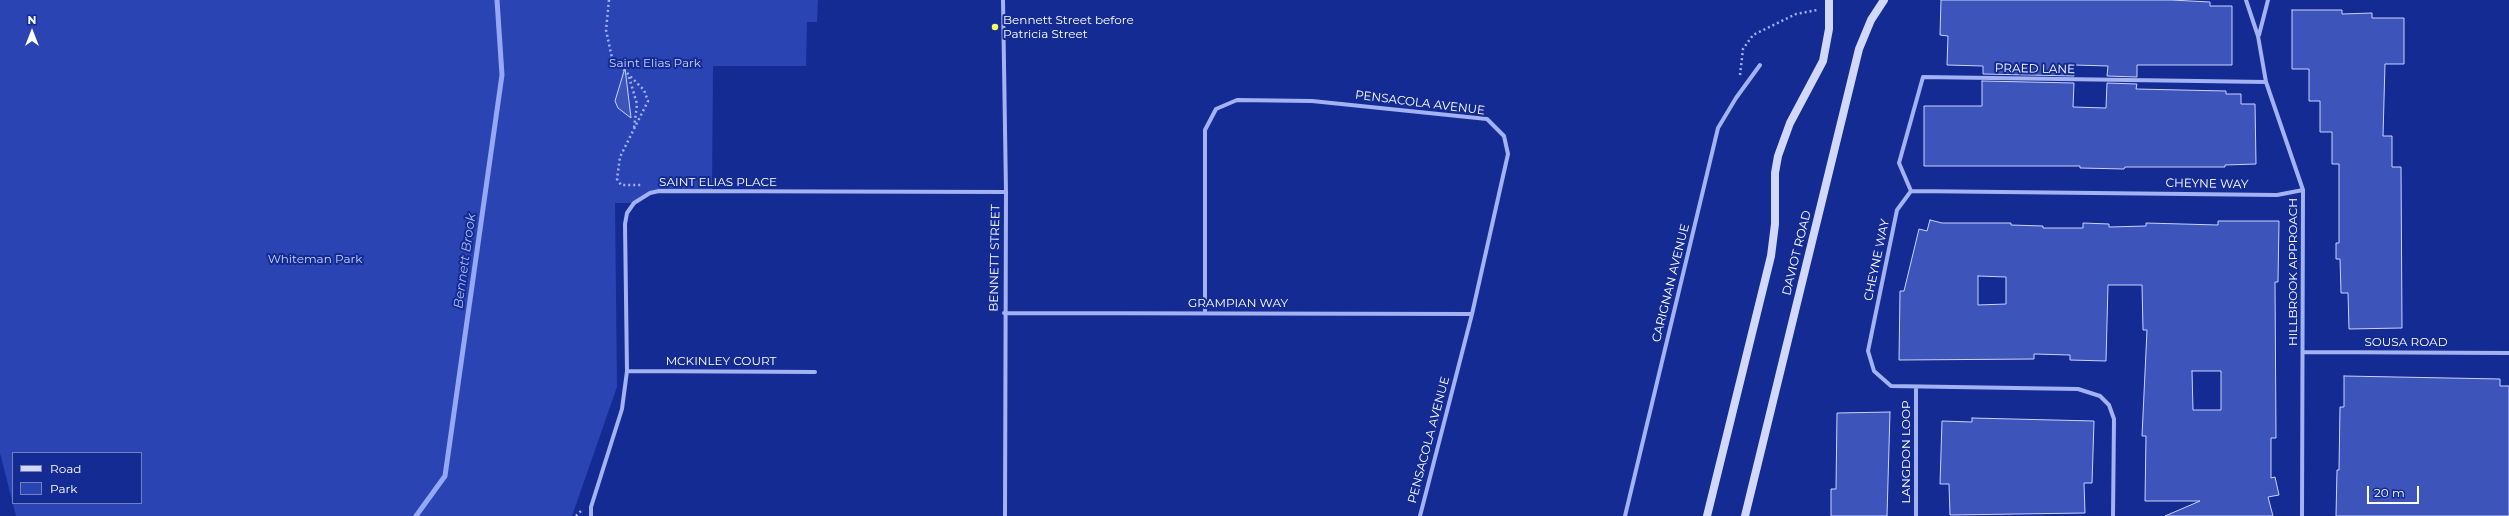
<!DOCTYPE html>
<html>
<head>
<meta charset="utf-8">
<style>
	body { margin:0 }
	#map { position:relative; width:2509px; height:516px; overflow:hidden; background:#142b93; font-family:Montserrat,sans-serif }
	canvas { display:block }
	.legend { position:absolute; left:12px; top:452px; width:130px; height:52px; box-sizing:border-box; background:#142b93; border:1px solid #7280be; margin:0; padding:5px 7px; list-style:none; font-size:12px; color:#fff }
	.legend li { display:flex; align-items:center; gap:8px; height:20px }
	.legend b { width:20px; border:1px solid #7280be }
	.north { position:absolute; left:12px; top:12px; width:40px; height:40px; -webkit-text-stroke:3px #142b93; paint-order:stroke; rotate:0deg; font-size:11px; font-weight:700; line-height:16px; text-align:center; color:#fff }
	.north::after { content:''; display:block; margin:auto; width:14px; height:18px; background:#fff; clip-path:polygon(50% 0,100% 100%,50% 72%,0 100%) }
	.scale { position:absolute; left:2367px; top:486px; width:52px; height:18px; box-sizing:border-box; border:2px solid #fff; border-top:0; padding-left:5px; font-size:12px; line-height:14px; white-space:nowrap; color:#fff; -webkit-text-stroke:3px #142b93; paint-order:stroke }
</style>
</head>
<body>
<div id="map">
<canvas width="2509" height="516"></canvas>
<ul class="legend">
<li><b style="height:5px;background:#d1d8fc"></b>Road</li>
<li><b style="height:11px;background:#2a44b3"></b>Park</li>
</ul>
<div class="north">N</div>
<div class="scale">20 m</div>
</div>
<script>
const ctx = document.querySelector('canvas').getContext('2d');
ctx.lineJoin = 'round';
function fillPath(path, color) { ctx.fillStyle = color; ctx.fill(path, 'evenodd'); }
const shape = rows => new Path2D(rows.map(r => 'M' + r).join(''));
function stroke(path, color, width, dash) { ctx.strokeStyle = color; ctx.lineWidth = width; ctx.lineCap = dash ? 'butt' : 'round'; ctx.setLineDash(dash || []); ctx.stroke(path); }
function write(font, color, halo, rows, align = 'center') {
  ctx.font = font + ' Montserrat,sans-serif'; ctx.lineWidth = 4; ctx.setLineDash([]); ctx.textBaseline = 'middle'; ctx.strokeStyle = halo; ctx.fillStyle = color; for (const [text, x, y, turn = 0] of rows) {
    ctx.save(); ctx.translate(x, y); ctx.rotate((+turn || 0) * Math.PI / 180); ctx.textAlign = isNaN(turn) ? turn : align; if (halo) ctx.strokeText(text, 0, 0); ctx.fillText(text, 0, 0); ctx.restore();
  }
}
fillPath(shape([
	[0,0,818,0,817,22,807,22,806,66,713,66,712,192,649,193,634,203,615,203,617,387,572,516,16,516,0,453],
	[13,453,141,453,141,503,13,503]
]), '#2a44b3');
stroke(shape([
	[416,516,445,476,502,75,497,0]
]), '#94a8f5', 5);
const building = shape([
	[1941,0,2171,0,2210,2,2210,6,2232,6,2232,65,2137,65,2137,77,2107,76,2108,66,2074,65,2074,76,1983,74,1983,66,1947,65,1948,36,1940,35,1941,0],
	[2292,10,2342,10,2342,14,2372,13,2372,18,2404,18,2404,64,2385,64,2383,136,2392,136,2392,167,2401,167,2402,328,2349,329,2348,293,2341,293,2340,259,2336,259,2336,243,2339,243,2339,164,2332,164,2332,132,2320,132,2320,101,2309,101,2309,69,2292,69,2292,10],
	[625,68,631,118,618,108,615,101,625,68],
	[1982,81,2074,83,2073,107,2106,108,2107,83,2137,84,2136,89,2226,91,2226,94,2241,94,2241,104,2255,104,2256,164,2225,165,2225,167,2125,167,2124,169,2080,168,2080,166,1924,166,1924,106,1982,106,1982,81],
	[1930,220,1942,223,2011,223,2011,225,2043,226,2043,228,2083,228,2083,223,2109,224,2109,227,2146,226,2146,223,2218,225,2218,221,2279,221,2278,282,2275,282,2276,438,2271,438,2271,478,2275,477,2279,495,2268,497,2273,516,2165,516,2200,501,2145,501,2146,436,2142,436,2147,330,2143,330,2142,285,2108,285,2106,361,2070,360,2070,355,2034,354,2034,359,1899,360,1900,291,1904,291,1919,229,1927,231,1930,220],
	[1978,276,2006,277,2006,304,1978,305,1978,276],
	[2192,371,2221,371,2221,410,2193,410,2192,371],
	[2344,376,2500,379,2500,386,2509,386,2509,516,2336,516,2337,470,2339,470,2340,407,2344,407,2344,376],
	[1890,412,1887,516,1831,516,1831,489,1836,489,1837,413,1890,412],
	[1972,418,2094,421,2092,483,2084,483,2085,513,1950,515,1949,484,1940,484,1942,421,1972,422,1972,418]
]);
fillPath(building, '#3d54bb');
stroke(building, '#c9d3fc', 1);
stroke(shape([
	[609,0,606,30,612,58,644,90,648,101,620,157,617,179,621,185,642,185],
	[1740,75,1743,49,1753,35,1796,14,1817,10],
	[629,77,637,104,634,128],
	[576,516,581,511]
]), '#a2b2f2', 2.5, [2, 3]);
stroke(shape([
	[1003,0,1006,192,1005,516],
	[2246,0,2258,36,2266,82,2303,190,2302,516],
	[2259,35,2268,0],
	[1911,191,1899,163,1923,77,2266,82],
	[1004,313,1472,314],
	[1205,313,1205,130,1216,109,1237,100,1312,101,1487,119,1504,136,1508,154,1472,314,1420,516],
	[2303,352,2509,353],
	[627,371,815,372],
	[591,516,591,507,622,409,627,371,625,224,627,213,634,203,650,193,659,191,1006,192],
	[1625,516,1718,128,1736,98,1760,65],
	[1916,516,1916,387],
	[2113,516,2114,419,2109,405,2100,396,2078,389,1891,386,1874,371,1868,351,1897,210,1911,191,2277,195,2303,190]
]), '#a2b2f2', 4);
stroke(shape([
	[1707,516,1771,256,1775,224,1775,173,1778,156,1790,123,1823,61,1829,29,1829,0],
	[1745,516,1859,49,1871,20,1884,0]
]), '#d1d8fc', 8);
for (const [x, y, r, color] of [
	[995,27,4,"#fffa63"]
]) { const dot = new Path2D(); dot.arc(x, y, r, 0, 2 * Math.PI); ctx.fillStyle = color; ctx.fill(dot); stroke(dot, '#142b93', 1.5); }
write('12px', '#fff', '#142b93', [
	["Bennett Street before",1003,20],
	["Patricia Street",1003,34]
], 'left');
write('12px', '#c9d3fc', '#142b93', [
	["Saint Elias Park",655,63],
	["Whiteman Park",315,259]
]);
write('12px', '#fff', '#142b93', [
	["PRAED LANE",2035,69,1],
	["PENSACOLA AVENUE",1420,103,7],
	["SAINT ELIAS PLACE",718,182],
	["CHEYNE WAY",2207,184,1],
	["DAVIOT ROAD",1797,253,-76],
	["BENNETT STREET",995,258,-89],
	["CHEYNE WAY",1877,260,-78],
	["HILLBROOK APPROACH",2293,272,-90],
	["CARIGNAN AVENUE",1671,283,-76],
	["GRAMPIAN WAY",1238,303],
	["SOUSA ROAD",2406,342],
	["MCKINLEY COURT",721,361],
	["PENSACOLA AVENUE",1429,440,-75],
	["LANGDON LOOP",1906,452,-90]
]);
write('italic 13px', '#aebdf8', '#142b93', [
	["Bennett Brook",465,261,-82]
]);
</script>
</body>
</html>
